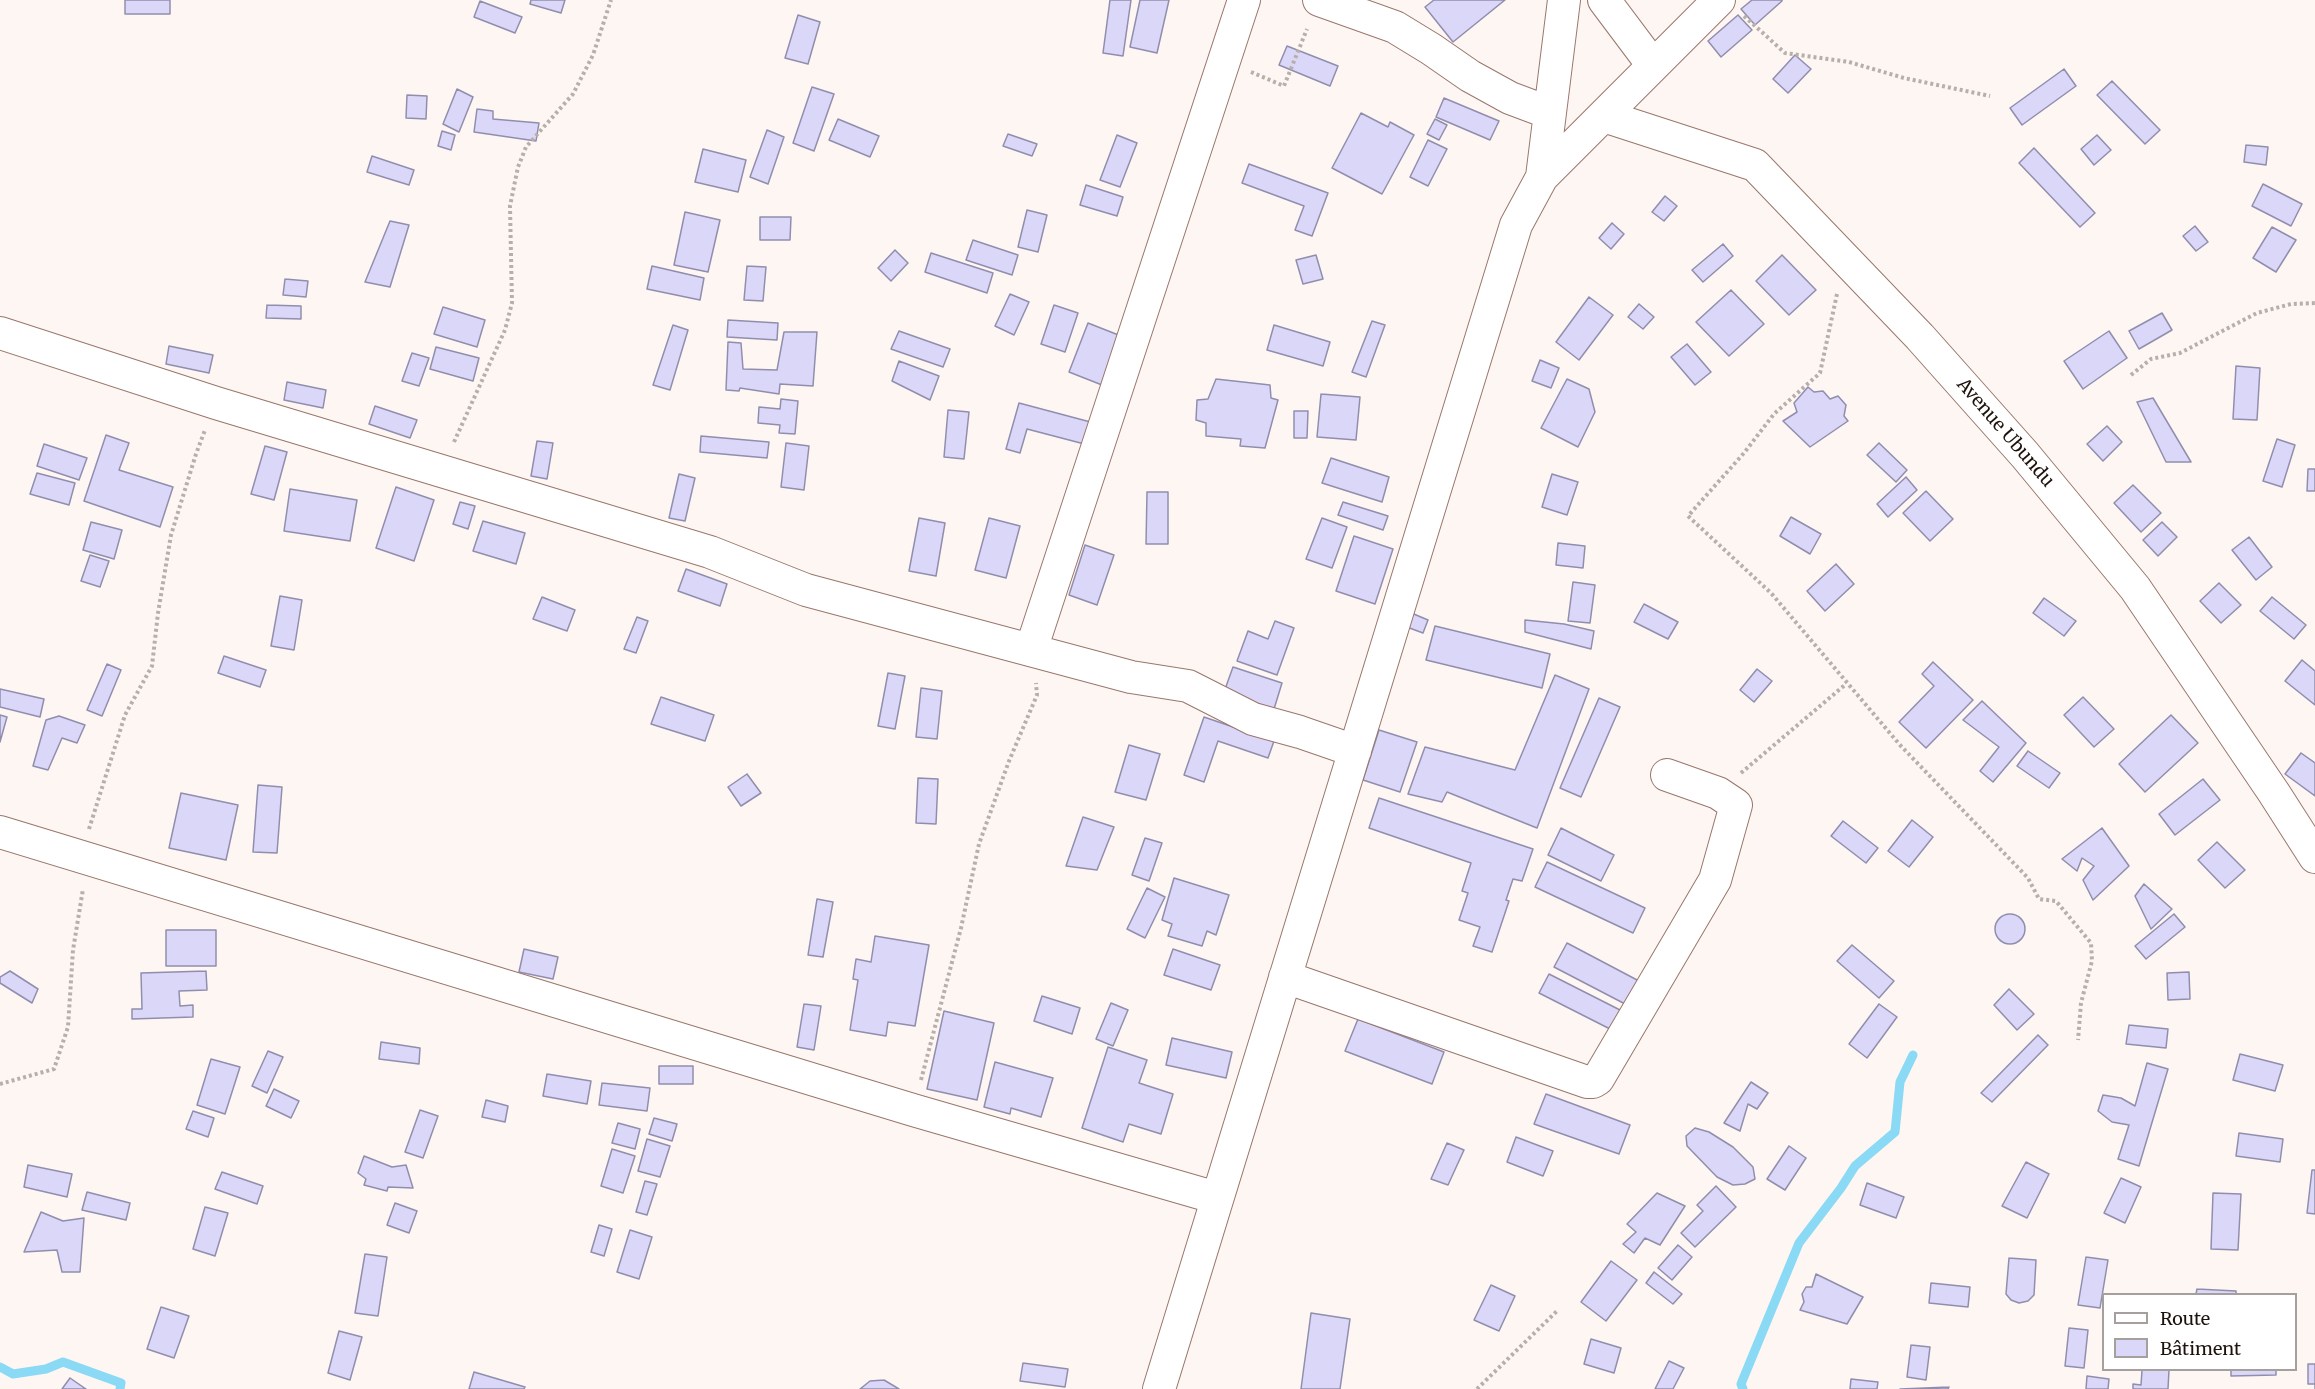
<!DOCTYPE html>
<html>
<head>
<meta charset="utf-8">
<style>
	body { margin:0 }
	#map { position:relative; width:2315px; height:1389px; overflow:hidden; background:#fef6f3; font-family:Merriweather,serif }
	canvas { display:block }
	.legend { position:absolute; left:2102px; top:1293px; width:195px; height:78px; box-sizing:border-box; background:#fff; border:2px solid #a5a09e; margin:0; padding:8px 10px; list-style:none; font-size:18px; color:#1e120d }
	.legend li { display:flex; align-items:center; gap:12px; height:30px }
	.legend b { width:30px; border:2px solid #a5a09e }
</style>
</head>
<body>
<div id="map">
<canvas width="2315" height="1389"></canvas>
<ul class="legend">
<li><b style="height:8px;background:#fff"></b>Route</li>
<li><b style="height:16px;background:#dad7f9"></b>Bâtiment</li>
</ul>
</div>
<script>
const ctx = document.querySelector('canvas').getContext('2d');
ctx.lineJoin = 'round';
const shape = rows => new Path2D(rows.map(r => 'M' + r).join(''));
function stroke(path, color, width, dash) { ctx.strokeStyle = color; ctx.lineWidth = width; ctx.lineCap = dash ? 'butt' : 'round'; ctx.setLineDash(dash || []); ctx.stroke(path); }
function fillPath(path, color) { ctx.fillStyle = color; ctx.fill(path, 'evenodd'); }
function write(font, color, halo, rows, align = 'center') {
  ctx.font = font + ' Merriweather,serif'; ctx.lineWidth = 5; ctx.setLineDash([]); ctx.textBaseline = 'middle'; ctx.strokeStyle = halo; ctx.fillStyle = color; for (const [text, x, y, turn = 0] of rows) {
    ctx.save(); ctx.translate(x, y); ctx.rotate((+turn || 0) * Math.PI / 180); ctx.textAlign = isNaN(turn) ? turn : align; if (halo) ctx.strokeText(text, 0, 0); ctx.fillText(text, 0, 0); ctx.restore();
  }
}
stroke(shape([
	[0,1367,13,1374,46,1369,63,1362,121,1383,120,1389],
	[1743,1389,1741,1384,1799,1243,1841,1188,1855,1166,1895,1132,1900,1082,1913,1055]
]), '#8ad9f5', 9);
const building = shape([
	[125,0,170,0,170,14,125,14,125,0],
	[531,0,565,0,561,13,530,4,531,0],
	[1110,0,1131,0,1123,56,1103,53,1110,0],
	[1140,0,1169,0,1157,53,1130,47,1140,0],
	[1434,0,1505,0,1453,42,1425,7,1434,0],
	[1752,0,1782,0,1782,1,1755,25,1741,9,1752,0],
	[480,1,522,17,515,33,474,17,480,1],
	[798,15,820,22,808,64,785,58,798,15],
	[1738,15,1752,30,1721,57,1708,41,1738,15],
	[1287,46,1338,66,1330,86,1279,65,1287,46],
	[1795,55,1811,69,1788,93,1773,79,1795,55],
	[2064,69,2076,86,2022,125,2010,108,2064,69],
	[2112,81,2160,130,2145,144,2097,95,2112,81],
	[812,87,834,94,814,151,793,143,812,87],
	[457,89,473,97,459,132,443,124,457,89],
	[407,95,427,96,426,119,406,118,407,95],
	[1444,98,1499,121,1490,140,1436,117,1444,98],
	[477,109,493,111,493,119,539,123,536,141,474,132,477,109],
	[1361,113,1388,127,1390,122,1414,135,1382,194,1332,168,1361,113],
	[838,119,879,136,870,157,829,140,838,119],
	[1435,119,1447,125,1439,140,1427,134,1435,119],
	[767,130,784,137,768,184,750,177,767,130],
	[442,131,455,135,451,150,438,146,442,131],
	[1008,134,1037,144,1032,156,1003,146,1008,134],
	[1117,135,1137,143,1120,187,1100,180,1117,135],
	[2097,135,2111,150,2094,165,2081,149,2097,135],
	[1428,140,1447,149,1428,186,1410,177,1428,140],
	[2246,145,2268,147,2266,165,2244,162,2246,145],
	[2034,148,2095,213,2080,227,2019,163,2034,148],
	[703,149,746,160,738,192,695,182,703,149],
	[372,156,414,170,409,185,367,172,372,156],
	[1249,164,1328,193,1312,236,1295,230,1304,206,1242,183,1249,164],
	[2263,184,2302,204,2291,226,2252,206,2263,184],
	[1086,185,1123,197,1117,216,1080,205,1086,185],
	[1665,196,1677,206,1664,221,1652,212,1665,196],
	[1027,210,1047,215,1038,252,1018,247,1027,210],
	[685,212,720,220,708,272,674,265,685,212],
	[760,217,791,217,790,240,760,240,760,217],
	[390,221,409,225,390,287,365,282,390,221],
	[1612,223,1624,234,1611,249,1599,238,1612,223],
	[2195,226,2208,242,2196,251,2183,236,2195,226],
	[2272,227,2296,240,2276,272,2253,258,2272,227],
	[973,240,1018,255,1012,275,966,260,973,240],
	[1723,244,1733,256,1703,282,1692,270,1723,244],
	[895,250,908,263,891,281,878,268,895,250],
	[931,253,993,273,987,293,925,272,931,253],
	[1316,255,1323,279,1303,284,1296,260,1316,255],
	[1782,255,1816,290,1789,315,1756,281,1782,255],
	[652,266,704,278,700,300,647,289,652,266],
	[747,266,766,267,763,301,744,300,747,266],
	[285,279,308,281,306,297,283,295,285,279],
	[1731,290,1764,324,1729,356,1696,322,1731,290],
	[1010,294,1029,302,1014,335,995,326,1010,294],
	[1589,297,1613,315,1579,360,1556,342,1589,297],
	[1639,304,1654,317,1643,329,1628,317,1639,304],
	[267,305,301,306,301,319,266,318,267,305],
	[1054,305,1078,313,1065,352,1041,344,1054,305],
	[443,307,485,320,477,347,434,334,443,307],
	[2162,313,2172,330,2139,349,2129,331,2162,313],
	[728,320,778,323,777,340,727,337,728,320],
	[1372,321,1385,325,1366,377,1352,372,1372,321],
	[1088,323,1121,336,1102,385,1069,372,1088,323],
	[673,325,688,330,670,390,653,385,673,325],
	[1274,325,1330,342,1323,366,1267,350,1274,325],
	[899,331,950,349,943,367,891,349,899,331],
	[2109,331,2127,358,2083,389,2064,361,2109,331],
	[784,332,817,332,813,386,780,384,779,394,740,388,739,391,726,390,728,342,741,343,743,369,777,370,784,332],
	[1687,344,1711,372,1695,385,1671,357,1687,344],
	[169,346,213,355,209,373,166,364,169,346],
	[436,347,479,358,473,381,430,369,436,347],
	[412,353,429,358,419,386,402,381,412,353],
	[1540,360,1559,368,1551,388,1532,381,1540,360],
	[899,361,939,376,930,400,892,381,899,361],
	[2236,366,2260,368,2257,420,2233,419,2236,366],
	[1216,379,1270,385,1271,398,1278,400,1265,448,1240,446,1241,439,1206,436,1206,423,1196,420,1197,400,1208,399,1216,379],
	[1567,379,1589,389,1595,412,1578,447,1541,428,1567,379],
	[287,382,326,390,323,408,284,400,287,382],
	[1808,387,1814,392,1823,391,1830,399,1838,396,1846,405,1844,416,1848,421,1810,447,1783,421,1797,412,1794,403,1808,387],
	[1321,394,1360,397,1356,440,1317,437,1321,394],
	[2153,398,2191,462,2166,462,2137,402,2153,398],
	[781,399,798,401,795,434,779,433,780,425,758,423,759,407,780,409,781,399],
	[1019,403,1098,424,1092,446,1027,429,1020,453,1006,449,1019,403],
	[375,406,417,420,410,438,369,424,375,406],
	[948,410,969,412,964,459,944,457,948,410],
	[1294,411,1308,411,1307,438,1294,438,1294,411],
	[2107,426,2122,442,2103,461,2087,444,2107,426],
	[106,435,129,443,119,470,173,487,160,527,84,501,106,435],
	[701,436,769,442,767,458,700,452,701,436],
	[2277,439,2295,445,2282,487,2263,481,2277,439],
	[537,441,553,443,547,479,531,476,537,441],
	[786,443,809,446,804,490,781,487,786,443],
	[1879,443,1907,470,1896,482,1867,455,1879,443],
	[44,444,87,458,79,480,37,466,44,444],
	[265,446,287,452,274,500,251,494,265,446],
	[1331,458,1389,477,1382,502,1322,483,1331,458],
	[2308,469,2315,469,2315,491,2307,491,2308,469],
	[37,473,75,483,69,505,30,494,37,473],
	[679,474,695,478,685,521,669,518,679,474],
	[1552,474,1578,482,1567,515,1542,507,1552,474],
	[1906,477,1917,490,1888,517,1877,504,1906,477],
	[2133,485,2161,513,2141,532,2114,503,2133,485],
	[396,487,434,500,414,561,376,548,396,487],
	[290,489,357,500,350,541,284,531,290,489],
	[1926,491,1953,519,1930,541,1903,513,1926,491],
	[1147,492,1168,492,1168,544,1146,544,1147,492],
	[460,502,475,506,468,529,453,524,460,502],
	[1343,502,1388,516,1383,530,1338,515,1343,502],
	[1791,517,1821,534,1810,554,1780,536,1791,517],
	[919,518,945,523,936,576,909,571,919,518],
	[989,518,1020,526,1006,578,975,570,989,518],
	[1322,518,1347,527,1332,568,1306,559,1322,518],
	[483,521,525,533,516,564,473,551,483,521],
	[91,522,122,530,114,559,83,550,91,522],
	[2162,522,2177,537,2158,556,2143,540,2162,522],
	[1354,536,1393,549,1375,604,1336,591,1354,536],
	[2249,537,2272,567,2256,580,2232,550,2249,537],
	[1558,543,1585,546,1583,568,1556,565,1558,543],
	[1085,545,1114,555,1097,605,1069,595,1085,545],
	[90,555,109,561,100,587,81,581,90,555],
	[1836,564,1854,584,1825,611,1807,591,1836,564],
	[686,569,727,584,720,606,678,591,686,569],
	[1573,582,1595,585,1590,623,1568,621,1573,582],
	[2219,583,2241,605,2221,623,2200,601,2219,583],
	[280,596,302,600,294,650,271,646,280,596],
	[542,597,575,610,567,631,533,619,542,597],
	[2272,597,2306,625,2294,639,2260,611,2272,597],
	[2044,598,2076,621,2064,636,2033,613,2044,598],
	[1644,604,1678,622,1668,639,1634,622,1644,604],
	[1409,612,1428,620,1423,633,1404,626,1409,612],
	[637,617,648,621,636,653,624,649,637,617],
	[1525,620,1564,624,1594,631,1591,649,1525,632,1525,620],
	[1275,621,1294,628,1277,675,1237,661,1248,631,1268,639,1275,621],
	[1435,626,1550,654,1542,688,1426,660,1435,626],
	[224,656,266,670,260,687,218,673,224,656],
	[2302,660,2315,671,2315,705,2285,681,2302,660],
	[1933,662,1973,700,1926,748,1899,722,1934,686,1922,674,1933,662],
	[107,664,121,670,102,716,87,710,107,664],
	[1233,667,1282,683,1274,709,1224,692,1233,667],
	[1757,669,1772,681,1754,702,1740,690,1757,669],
	[888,673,905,676,895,729,878,726,888,673],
	[1555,675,1589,689,1537,828,1447,792,1442,802,1408,794,1425,747,1515,770,1555,675],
	[921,688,942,691,937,739,916,737,921,688],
	[0,689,44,699,40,717,0,707,0,689],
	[661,697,714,715,705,741,651,724,661,697],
	[2083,697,2114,729,2094,747,2064,715,2083,697],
	[1599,698,1620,707,1581,797,1560,788,1599,698],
	[1982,701,2026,743,1993,782,1980,771,1999,747,1963,720,1982,701],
	[0,715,7,717,0,742,0,715],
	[2171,715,2198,743,2145,792,2119,764,2171,715],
	[59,716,85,725,77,743,62,738,48,770,33,766,46,720,59,716],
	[1204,717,1274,741,1268,758,1218,741,1204,782,1184,775,1204,717],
	[1379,730,1417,742,1400,792,1363,780,1379,730],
	[1129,745,1160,754,1146,800,1115,792,1129,745],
	[2028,751,2060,773,2049,788,2017,766,2028,751],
	[2301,753,2315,763,2315,796,2285,774,2301,753],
	[747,774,761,793,741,806,728,787,747,774],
	[918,778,938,779,936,824,916,823,918,778],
	[2203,779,2220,800,2175,835,2159,814,2203,779],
	[258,785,282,787,277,853,253,852,258,785],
	[181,793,238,805,226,860,169,848,181,793],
	[1379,798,1533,849,1522,881,1513,879,1506,900,1509,901,1492,952,1473,946,1480,927,1459,920,1468,893,1462,891,1471,863,1369,828,1379,798],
	[1083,817,1114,827,1097,870,1066,866,1083,817],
	[1912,820,1933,837,1909,867,1888,851,1912,820],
	[1843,821,1878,848,1866,863,1831,836,1843,821],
	[1561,828,1614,855,1601,881,1548,855,1561,828],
	[2102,828,2129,866,2093,900,2083,880,2094,866,2082,858,2077,871,2062,859,2102,828],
	[1145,838,1162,843,1149,881,1132,875,1145,838],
	[2217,842,2245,870,2225,888,2198,860,2217,842],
	[1547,862,1645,908,1633,933,1535,887,1547,862],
	[1174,878,1229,895,1216,935,1207,931,1202,946,1168,936,1172,924,1162,920,1174,878],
	[2144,884,2172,909,2151,929,2135,896,2144,884],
	[1147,888,1165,897,1145,938,1127,929,1147,888],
	[817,899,833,902,823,957,808,955,817,899],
	[2174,914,2185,927,2146,959,2135,946,2174,914],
	'1995 929a15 15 0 1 1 30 0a15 15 0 1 1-30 0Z',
	[166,930,216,930,216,966,166,966,166,930],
	[875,936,929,945,915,1026,888,1022,886,1036,850,1030,858,980,853,979,856,959,871,962,875,936],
	[1567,943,1639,981,1627,1005,1554,967,1567,943],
	[1852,945,1894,981,1879,998,1837,961,1852,945],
	[524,949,558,957,553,979,519,972,524,949],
	[1173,949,1220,965,1211,990,1164,975,1173,949],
	[10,971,38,989,32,1003,0,983,0,977,10,971],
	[206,971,207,990,179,991,180,1006,193,1005,193,1017,132,1019,132,1009,142,1009,141,973,206,971],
	[2189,972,2190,999,2168,1000,2167,973,2189,972],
	[1549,974,1622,1011,1612,1030,1539,993,1549,974],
	[2009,989,2034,1014,2017,1030,1994,1005,2009,989],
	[1042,996,1080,1008,1072,1034,1034,1021,1042,996],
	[1111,1003,1128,1010,1113,1046,1096,1039,1111,1003],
	[804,1004,821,1006,814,1050,797,1047,804,1004],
	[1879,1004,1897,1017,1867,1058,1849,1044,1879,1004],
	[944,1011,994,1023,977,1100,927,1089,944,1011],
	[1358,1019,1444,1052,1432,1084,1345,1051,1358,1019],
	[2129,1025,2168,1029,2166,1048,2126,1044,2129,1025],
	[2038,1035,2048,1045,1992,1102,1981,1093,2038,1035],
	[1172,1038,1232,1052,1226,1078,1166,1065,1172,1038],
	[381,1042,420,1048,419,1064,379,1059,381,1042],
	[1108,1047,1147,1060,1139,1083,1173,1094,1161,1134,1129,1124,1123,1142,1082,1128,1108,1047],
	[268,1051,283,1057,267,1093,252,1086,268,1051],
	[2240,1054,2283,1065,2275,1091,2233,1080,2240,1054],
	[211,1059,240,1067,225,1114,197,1105,211,1059],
	[995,1062,1053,1078,1041,1117,1011,1108,1010,1114,984,1107,995,1062],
	[2147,1063,2168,1069,2139,1166,2118,1159,2129,1125,2112,1122,2098,1111,2103,1095,2121,1098,2135,1106,2147,1063],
	[659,1066,693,1066,693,1084,659,1084,659,1066],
	[547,1074,591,1081,587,1104,543,1096,547,1074],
	[1751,1082,1768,1093,1757,1109,1748,1104,1740,1131,1724,1123,1751,1082],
	[602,1083,650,1088,647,1111,599,1105,602,1083],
	[274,1089,299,1101,291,1118,266,1106,274,1089],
	[1546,1094,1630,1125,1619,1154,1534,1124,1546,1094],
	[486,1100,508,1106,505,1122,482,1117,486,1100],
	[420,1110,438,1116,423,1158,405,1152,420,1110],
	[193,1111,214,1118,208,1137,186,1129,193,1111],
	[654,1118,677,1124,672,1141,649,1134,654,1118],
	[618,1123,640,1129,635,1149,612,1143,618,1123],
	[1695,1128,1709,1132,1733,1147,1753,1167,1755,1179,1745,1184,1733,1185,1717,1177,1687,1146,1686,1136,1695,1128],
	[2239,1133,2283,1139,2280,1162,2236,1156,2239,1133],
	[1516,1137,1553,1151,1543,1176,1507,1162,1516,1137],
	[647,1139,670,1146,660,1177,638,1171,647,1139],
	[1447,1143,1464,1150,1448,1185,1431,1179,1447,1143],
	[1789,1146,1806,1158,1785,1190,1767,1179,1789,1146],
	[612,1149,635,1156,623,1193,601,1186,612,1149],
	[364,1156,392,1167,406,1165,413,1188,388,1187,387,1191,364,1185,366,1179,358,1173,364,1156],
	[2026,1162,2049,1174,2027,1218,2002,1206,2026,1162],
	[28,1165,72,1174,67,1197,24,1187,28,1165],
	[2312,1170,2315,1170,2315,1214,2307,1213,2312,1170],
	[222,1172,263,1186,257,1204,215,1189,222,1172],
	[2121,1178,2141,1187,2125,1223,2104,1213,2121,1178],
	[645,1181,657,1184,647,1215,636,1212,645,1181],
	[1867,1183,1904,1197,1896,1218,1860,1205,1867,1183],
	[1716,1186,1736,1207,1695,1247,1681,1233,1703,1211,1697,1205,1716,1186],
	[87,1192,130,1203,126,1220,82,1210,87,1192],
	[1657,1193,1685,1206,1660,1245,1645,1238,1634,1253,1623,1244,1636,1232,1627,1224,1657,1193],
	[2213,1193,2241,1194,2238,1250,2211,1249,2213,1193],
	[395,1203,417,1211,409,1233,387,1225,395,1203],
	[205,1207,228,1213,215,1256,193,1249,205,1207],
	[41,1212,63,1221,84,1218,80,1272,62,1272,57,1250,24,1252,41,1212],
	[599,1225,612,1229,604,1256,591,1252,599,1225],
	[630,1230,652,1237,639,1279,617,1272,630,1230],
	[1678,1245,1692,1257,1672,1280,1658,1268,1678,1245],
	[365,1254,387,1257,378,1316,355,1313,365,1254],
	[2086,1257,2108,1260,2100,1308,2078,1305,2086,1257],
	[2009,1258,2036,1260,2034,1295,2028,1301,2019,1303,2011,1300,2006,1294,2009,1258],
	[1611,1261,1637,1280,1606,1321,1581,1302,1611,1261],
	[1654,1272,1682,1294,1673,1304,1646,1283,1654,1272],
	[1816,1274,1863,1297,1847,1324,1800,1310,1804,1302,1802,1294,1806,1287,1812,1287,1816,1274],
	[1931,1283,1970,1287,1968,1307,1929,1303,1931,1283],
	[1491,1285,1515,1296,1499,1331,1474,1320,1491,1285],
	[2197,1289,2236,1291,2236,1294,2196,1294,2197,1289],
	[161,1307,189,1316,174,1358,147,1349,161,1307],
	[1311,1313,1350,1319,1340,1389,1301,1389,1311,1313],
	[2069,1328,2088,1330,2084,1368,2065,1366,2069,1328],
	[339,1331,362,1337,350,1380,328,1373,339,1331],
	[1591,1339,1621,1348,1614,1373,1584,1364,1591,1339],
	[1911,1345,1930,1347,1926,1380,1907,1377,1911,1345],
	[1669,1361,1684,1368,1673,1389,1655,1389,1669,1361],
	[1023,1363,1068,1369,1065,1387,1020,1381,1023,1363],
	[2308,1364,2315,1364,2315,1389,2315,1384,2308,1384,2308,1364],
	[2142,1370,2169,1370,2168,1389,2133,1389,2133,1384,2141,1385,2142,1370],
	[2231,1370,2276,1370,2276,1375,2231,1376,2231,1370],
	[474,1372,525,1387,524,1389,469,1389,474,1372],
	[2087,1376,2109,1379,2108,1389,2086,1389,2087,1376],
	[70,1378,86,1389,62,1389,70,1378],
	[1851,1379,1878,1382,1877,1389,1850,1389,1851,1379],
	[884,1380,899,1389,860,1389,870,1381,884,1380],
	[1949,1387,1948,1389,1900,1389,1949,1387]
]);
fillPath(building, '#dad7f9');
stroke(building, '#918ead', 1.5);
const minor = shape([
	[1319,0,1395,27,1431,49,1470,76,1510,98,1550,113],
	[1604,0,1652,64],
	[1604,116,1755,165,1920,337,2025,455,2135,588,2274,793,2315,857],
	[1542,177,1564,0],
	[0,333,216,403,710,552,806,590,1131,677,1188,686,1253,719,1300,732,1355,751],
	[1031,650,1244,0],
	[0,832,913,1110,1217,1198],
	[1285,977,1587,1082,1593,1082,1598,1079,1715,880,1736,805,1718,793,1667,775],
	[1159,1389,1516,225,1542,177,1719,0]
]);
stroke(minor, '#99776b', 34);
stroke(shape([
	[1744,16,1785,53,1849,62,1904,78,1990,96],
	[1251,72,1284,86,1307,29],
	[1837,294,1820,373,1774,414,1744,453,1688,516,1771,593,1900,745,2028,878,2039,899,2056,901,2091,943,2092,961,2081,1003,2078,1040],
	[2131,375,2151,359,2180,353,2257,313,2291,304,2315,303],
	[454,442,505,330,512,303,510,206,518,167,526,147,573,94,593,55,611,0],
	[1741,773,1846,684],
	[89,829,125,715,152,666,158,613,171,535,196,454,205,430],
	[921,1080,961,928,979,844,1009,761,1037,695,1036,683],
	[0,1084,54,1069,68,1027,73,950,83,889],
	[1477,1389,1558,1310]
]), '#b8afab', 4, [3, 3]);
stroke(minor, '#fff', 32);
write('18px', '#1e120d', '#fff', [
	["Avenue Ubundu",2005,433,49]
]);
</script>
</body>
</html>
